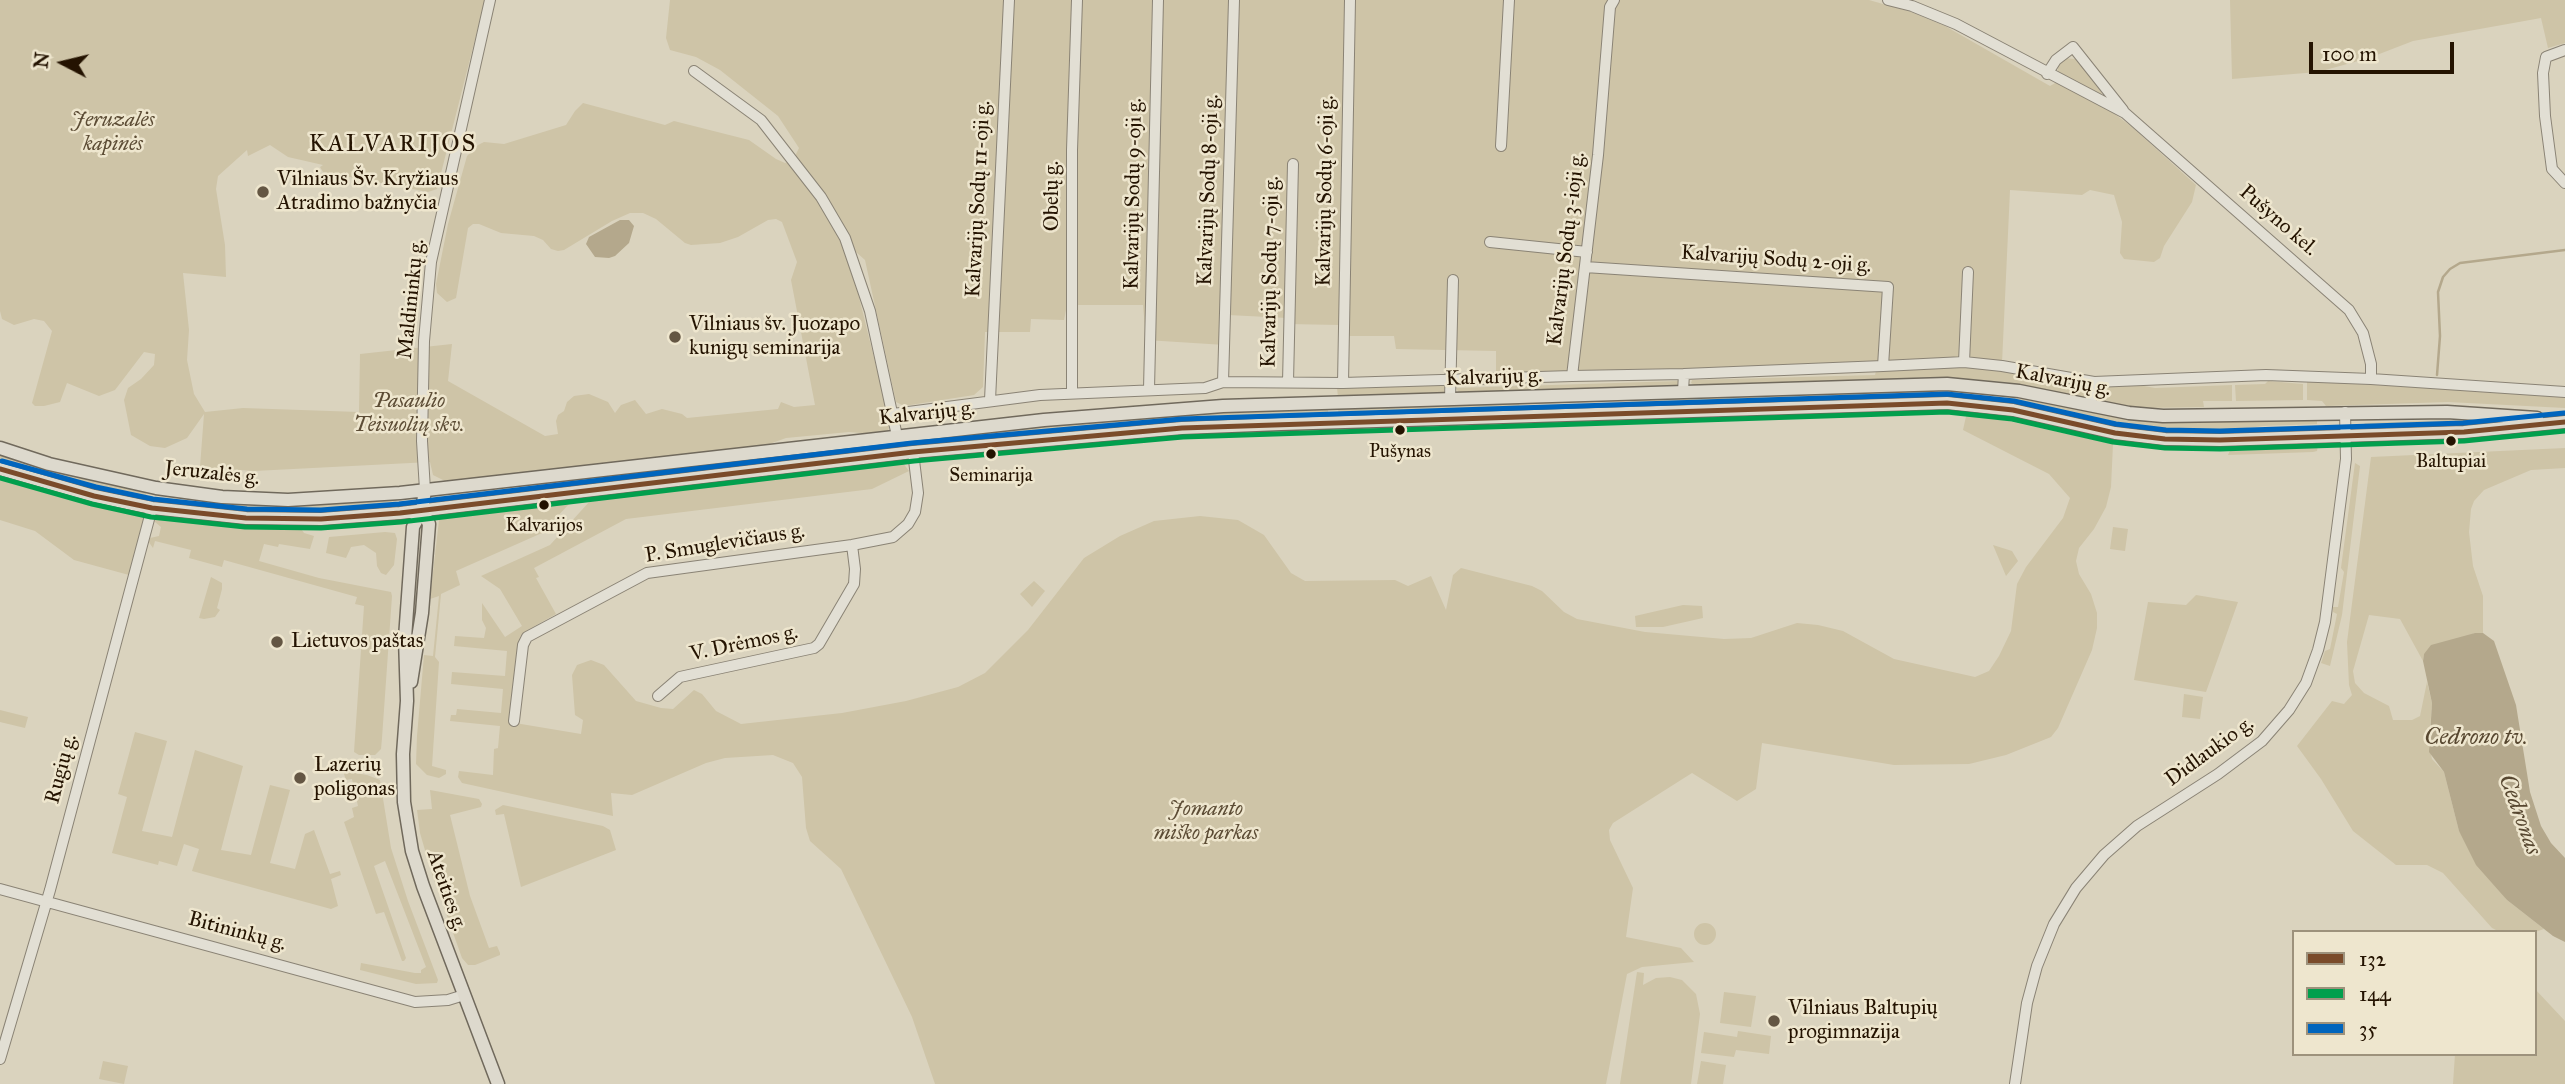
<!DOCTYPE html>
<html>
<head>
<meta charset="utf-8">
<style>
	body { margin:0 }
	#map { position:relative; width:2565px; height:1084px; overflow:hidden; background:#dad3be; font-family:"IM FELL Great Primer",serif }
	canvas { display:block }
	.legend { position:absolute; left:2292px; top:930px; width:245px; height:126px; box-sizing:border-box; background:#eee6ce; border:2px solid #9d927c; margin:0; padding:9px 12px; list-style:none; font-size:21px; color:#241301 }
	.legend li { display:flex; align-items:center; gap:14px; height:35px }
	.legend b { width:35px; border:2px solid #9d927c }
	.north { position:absolute; left:28px; top:28px; width:70px; height:70px; -webkit-text-stroke:5px #eee6ce; paint-order:stroke; rotate:277deg; font-size:19px; font-weight:700; line-height:28px; text-align:center; color:#241301 }
	.north::after { content:''; display:block; margin:auto; width:24px; height:32px; background:#241301; clip-path:polygon(50% 0,100% 100%,50% 72%,0 100%) }
	.scale { position:absolute; left:2309px; top:42px; width:145px; height:32px; box-sizing:border-box; border:4px solid #241301; border-top:0; padding-left:9px; font-size:21px; line-height:24px; white-space:nowrap; color:#241301; -webkit-text-stroke:5px #eee6ce; paint-order:stroke }
</style>
</head>
<body>
<div id="map">
<canvas width="2565" height="1084"></canvas>
<ul class="legend">
<li><b style="height:9px;background:#7a4b2a"></b>132</li>
<li><b style="height:9px;background:#029f4d"></b>144</li>
<li><b style="height:9px;background:#0065bd"></b>35</li>
</ul>
<div class="north">N</div>
<div class="scale">100 m</div>
</div>
<script>
const ctx = document.querySelector('canvas').getContext('2d');
ctx.lineJoin = 'round';
function fillPath(path, color) { ctx.fillStyle = color; ctx.fill(path, 'evenodd'); }
const shape = rows => new Path2D(rows.map(r => 'M' + r).join(''));
function stroke(path, color, width, dash) { ctx.strokeStyle = color; ctx.lineWidth = width; ctx.lineCap = dash ? 'butt' : 'round'; ctx.setLineDash(dash || []); ctx.stroke(path); }
function write(font, color, halo, rows, align = 'center') {
  ctx.font = font + ' "IM FELL Great Primer",serif'; ctx.lineWidth = 5; ctx.setLineDash([]); ctx.textBaseline = 'middle'; ctx.strokeStyle = halo; ctx.fillStyle = color; for (const [text, x, y, turn = 0] of rows) {
    ctx.save(); ctx.translate(x, y); ctx.rotate((+turn || 0) * Math.PI / 180); ctx.textAlign = isNaN(turn) ? turn : align; if (halo) ctx.strokeText(text, 0, 0); ctx.fillText(text, 0, 0); ctx.restore();
  }
}
fillPath(shape([
	[0,0,485,0,437,189,428,192,323,172,320,167,323,165,288,157,270,145,248,156,247,150,218,176,216,189,225,245,226,277,183,273,189,330,187,360,194,394,205,412,243,408,359,412,360,354,452,344,448,381,545,436,558,434,556,421,558,415,564,411,567,402,574,396,589,394,608,402,615,413,621,405,635,400,646,414,662,409,682,414,687,418,778,409,781,402,794,407,815,405,791,280,797,262,782,222,776,219,768,220,738,237,720,243,691,245,685,243,656,219,643,213,630,213,612,221,564,250,558,251,551,249,543,240,534,236,501,233,479,224,473,224,468,228,456,298,447,302,437,293,436,284,448,224,467,156,478,145,484,142,504,144,566,125,575,111,583,103,665,125,674,121,749,140,776,159,785,163,793,160,799,148,778,116,720,70,696,57,670,50,666,38,670,0,1869,0,1911,12,1945,26,2050,86,2057,82,2108,109,2132,127,2196,185,2192,202,2164,246,2160,258,2154,262,2124,259,2120,253,2122,222,2114,195,2090,190,2082,195,2010,190,2002,363,1624,371,1496,377,1496,351,1396,349,1394,336,1341,336,1340,325,1287,324,1287,318,1228,315,1225,345,1146,340,1143,305,1067,305,1064,320,1031,319,1030,332,985,332,983,387,974,395,904,406,896,402,865,260,856,252,849,257,890,422,888,432,872,434,849,432,786,438,761,447,447,482,433,475,430,462,254,471,200,467,204,414,187,438,165,448,150,446,131,435,124,400,128,388,141,379,154,365,155,354,144,352,115,390,99,396,67,383,60,402,44,406,35,406,32,403,52,331,44,321,34,319,14,325,2,319,0,311],
	[2230,0,2565,0,2565,43,2548,48,2541,18,2413,41,2369,58,2318,72,2232,79],
	[2064,58,2075,59,2101,89,2102,95,2058,72,2058,62],
	[1972,366,2010,370,2086,386,2089,391,2084,398,2002,382,1952,378,1694,385,1691,383,1692,380,1875,375,1876,371],
	[1679,381,1677,386,1459,393,1456,388],
	[2268,381,2303,384,2303,400,2236,401,2235,385,2265,384],
	[2307,381,2565,396,2565,408,2448,402,2326,406,2322,401,2307,400],
	[1442,383,1445,387,1444,394,1338,397,1337,388,1310,389,1312,386],
	[2139,385,2155,388,2232,385,2232,401,2203,401,2204,407,2144,408,2100,402,2097,392,2105,387],
	[1932,390,1935,392,1931,397,1536,408,1609,405,1653,398],
	[1963,394,1998,399,2029,399,2152,423,2317,419,2317,424,2263,426,2209,433,2154,431,2122,427],
	[1518,403,1521,407,1518,411,1339,417,1338,409],
	[1328,409,1328,417,1176,423,927,447,927,445,981,433,1070,424,1187,414],
	[1967,412,2113,444,2111,487,2106,507,2094,529,2079,548,2076,561,2079,574,2091,594,2097,613,2097,628,2092,650,2058,728,2051,737,2006,755,1969,764,1894,765,1762,743,1756,789,1737,801,1692,773,1613,823,1609,830,1610,840,1633,888,1626,937,1681,948,1694,962,1642,967,1627,974,1606,1084,935,1084,912,1017,841,869,810,841,806,828,802,777,793,763,773,755,725,758,706,763,632,795,611,793,613,816,462,783,458,777,459,771,493,775,494,749,498,748,500,726,450,721,451,715,456,715,457,709,501,713,503,689,451,684,452,672,505,676,507,651,454,646,455,636,484,638,486,628,482,620,482,603,505,637,522,626,500,589,481,576,550,545,590,501,608,495,903,463,909,471,872,489,626,519,534,568,539,577,536,578,556,614,526,631,520,637,509,722,581,734,583,720,575,715,572,675,577,665,591,660,604,665,636,701,661,708,673,709,694,690,702,694,716,711,741,724,842,713,906,701,958,687,985,673,1028,630,1084,558,1120,536,1154,521,1200,516,1238,520,1264,535,1291,573,1305,581,1395,580,1408,586,1431,576,1446,610,1453,575,1461,568,1532,586,1542,591,1564,612,1577,619,1645,632,1724,639,1751,638,1797,623,1818,625,1843,631,1894,659,1975,677,1989,671,1999,656,2011,631,2017,584,2026,567,2063,518,2070,498,2049,474,1963,430],
	[2446,420,2525,421,2525,423,2365,430,2361,427,2365,423],
	[876,445,876,448,837,452,816,459,597,484,595,480,597,477],
	[2318,445,2317,451,2313,452,2228,455,2231,448],
	[2565,448,2565,468,2531,470,2484,490,2474,501,2471,509,2469,532,2473,566,2483,596,2483,633,2475,633,2424,654,2423,661,2400,619,2369,615,2353,671,2355,683,2364,693,2389,706,2393,720,2412,720,2420,716,2427,682,2432,703,2429,745,2432,759,2444,772,2459,831,2507,900,2544,929,2535,932,2500,932,2492,928,2443,873,2427,865,2396,865,2353,831,2321,779,2297,746,2332,701,2344,704,2352,695,2349,685,2347,642,2371,457],
	[0,454,55,471,145,492,148,498,143,500,94,490,17,468,0,462],
	[2355,463,2360,466,2342,615,2330,666,2321,663,2325,651,2330,649,2337,614,2333,612,2333,607,2338,607,2344,572,2341,568],
	[0,474,41,488,140,512,144,516,144,521,129,575,74,560,35,531,0,520],
	[583,478,585,484,582,486,456,500,456,497,518,490,549,482],
	[396,499,397,501,313,513,241,512,172,504,173,502,197,505,235,504,313,505],
	[569,504,542,533,456,571,460,585,441,594,435,657,439,662,432,766,446,770,446,774,439,778,427,775,416,764,417,736,424,655,433,656,439,596,430,599,439,520,450,512,477,509,510,510],
	[160,515,239,524,298,524,304,533,314,536,310,549,279,544,278,547,264,544,259,561,319,578,391,592,392,596,382,738,381,749,375,755,359,755,354,752,364,606,355,604,357,597,224,560,222,567,189,558,191,550,155,541,153,548,148,541,150,538,159,536,161,527,155,522,154,518],
	[2113,527,2128,529,2125,551,2110,549],
	[385,532,395,533,397,539,394,565,386,575,381,573,377,566,376,553,364,545,351,547,346,558,326,553,329,537],
	[1993,545,2012,551,2018,561,2006,576],
	[211,577,222,583,222,589,217,608,220,610,215,617,204,619,199,618],
	[1034,581,1045,591,1032,607,1020,594],
	[2196,595,2238,602,2206,692,2134,680,2148,602,2186,605],
	[1683,605,1702,606,1703,618,1663,627,1636,627,1635,616],
	[2184,694,2203,697,2200,719,2182,717],
	[0,710,28,717,25,728,0,722],
	[135,732,167,741,142,831,172,837,195,750,243,766,221,850,251,855,270,785,290,790,270,863,295,869,305,834,314,830,330,874,340,871,341,875,331,879,338,906,331,909,192,871,199,849,184,844,177,866,159,861,158,865,112,853,127,797,118,794],
	[343,771,367,775,380,780,391,848,408,901,438,980,437,983,416,984,360,970,361,963,415,973,421,973,421,970,426,967,385,861,374,866,406,958,404,961,402,961,384,912,376,914,344,822,354,817,352,808,358,806,352,779,346,780],
	[430,790,479,799,482,804,481,807,450,815,470,896,489,948,497,946,500,953,500,955,475,965,468,965,462,958,431,871,420,833,417,810,432,809],
	[503,805,603,826,610,830,616,850,521,887,504,814,496,815,495,810],
	'1694 934a11 11 0 1 1 22 0a11 11 0 1 1-22 0Z',
	[1637,972,1644,973,1643,985,1656,978,1670,977,1682,980,1696,994,1700,1014,1691,1084,1620,1084],
	[2535,989,2565,1021,2565,1084,2453,1084,2455,1054,2535,1054],
	[1724,992,1756,996,1751,1027,1720,1023],
	[1738,1031,1771,1036,1769,1054,1736,1050,1734,1057,1701,1053,1704,1032,1737,1037],
	[103,1061,128,1066,124,1084,99,1079],
	[1701,1061,1726,1065,1723,1084,1697,1084]
]), '#cec4a7');
fillPath(shape([
	[620,220,629,220,634,226,629,243,615,256,609,258,595,257,586,244,589,237],
	[2475,633,2483,633,2494,641,2516,705,2530,792,2541,826,2551,843,2565,858,2565,942,2553,936,2507,900,2476,865,2459,831,2444,772,2429,752,2432,703,2423,661,2424,654,2431,645]
]), '#b4a88c');
stroke(shape([
	[2437,375,2440,336,2438,292,2443,277,2450,269,2460,263,2565,250]
]), '#b4a88c', 2.5);
const minor = shape([
	[1614,0,1610,7,1598,155,1572,376,1684,374,1683,391],
	[1888,0,1912,6,1956,24,2125,113,2349,310,2363,333,2371,364,2371,379],
	[2565,50,2546,57,2543,73,2545,116,2552,169,2565,183],
	[694,71,761,120,821,197,845,238,870,311,897,436],
	[2047,74,2056,60,2073,47,2123,110],
	[1501,146,1509,0],
	[1490,242,1587,252],
	[1585,267,1888,287,1883,366,1964,362],
	[1968,272,1964,362,2002,366,2094,382,2266,375,2371,379,2565,392],
	[1684,374,1883,366],
	[1223,382,1234,0],
	[1288,382,1293,164],
	[1343,383,1350,0],
	[1149,389,1158,0],
	[1072,393,1072,150,1077,0],
	[1450,399,1453,280],
	[990,400,1009,0],
	[2090,405,2094,382],
	[893,414,1040,395,1205,388,1223,382,1343,383,1572,376],
	[425,490,422,441,424,341,431,262,490,0],
	[658,696,680,677,689,675,814,648,819,644,854,584,855,569,852,545],
	[514,721,523,645,527,637,647,573,852,545,893,537,908,524,915,512,918,493,913,452],
	[0,889,415,1002,448,1000,464,995],
	[0,1059,50,890,152,508],
	[2015,1084,2027,1003,2037,966,2054,924,2076,888,2104,855,2137,826,2218,774,2262,741,2289,710,2306,683,2318,650,2325,622,2346,459,2345,412]
]);
const major = shape([
	[0,448,49,464,156,488,222,497,288,500,400,493,1044,420,1223,406,1947,384,2019,391,2129,413,2163,416,2447,412,2537,418],
	[0,469,94,496,152,508,246,518,321,519,400,513,913,452,1182,428,1281,424,1947,403,2013,410,2115,433,2165,439,2220,440,2464,432,2565,422],
	[425,490,422,510,413,527,405,638,407,701,403,754,404,802,412,851,423,886,498,1084],
	[411,682,422,613,429,524,422,510]
]);
stroke(minor, '#8a8375', 12);
stroke(major, '#70695c', 15);
stroke(minor, '#e2dfd4', 10);
stroke(major, '#ddd9cd', 12);
stroke(shape([
	[0,469,94,496,152,508,246,518,321,519,400,513,913,452,1182,428,1947,403,2013,410,2115,433,2165,439,2220,440,2464,432,2565,422]
]), '#7a4b2a', 5);
stroke(shape([
	[0,478,92,504,151,517,245,527,321,528,401,522,914,461,1183,437,1947,412,2012,419,2113,442,2165,448,2220,449,2464,441,2565,431]
]), '#029f4d', 5);
stroke(shape([
	[2,461,96,487,153,499,247,509,321,510,399,504,912,443,1182,419,1947,394,2014,401,2116,424,2166,430,2220,431,2463,423,2564,413]
]), '#0065bd', 5);
for (const [x, y, r, color] of [
	[263,192,7,"#645643"],
	[675,337,7,"#645643"],
	[1400,430,6,"#241301"],
	[2451,441,6,"#241301"],
	[991,454,6,"#241301"],
	[544,505,6,"#241301"],
	[277,642,7,"#645643"],
	[300,778,7,"#645643"],
	[1774,1021,7,"#645643"]
]) { const dot = new Path2D(); dot.arc(x, y, r, 0, 2 * Math.PI); ctx.fillStyle = color; ctx.fill(dot); stroke(dot, '#eee6ce', 2.5); }
write('19px', '#241301', '#eee6ce', [
	["Pušynas",1400,452],
	["Baltupiai",2451,462],
	["Seminarija",991,476],
	["Kalvarijos",544,526]
]);
write('italic 21px', '#5c4c35', '#eee6ce', [
	["Jeruzalės",113,121],
	["kapinės",113,145],
	["Pasaulio",409,402],
	["Teisuolių skv.",409,426],
	["Jomanto",1206,810],
	["miško parkas",1206,834]
]);
write('21px', '#241301', '#eee6ce', [
	["Vilniaus Šv. Kryžiaus",277,180],
	["Atradimo bažnyčia",277,204],
	["Vilniaus šv. Juozapo",689,325],
	["kunigų seminarija",689,349],
	["Lietuvos paštas",291,642],
	["Lazerių",314,766],
	["poligonas",314,790],
	["Vilniaus Baltupių",1788,1009],
	["progimnazija",1788,1033]
], 'left');
write('21px', '#241301', '#eee6ce', [
	["Kalvarijų Sodų 8-oji g.",1209,190,-88],
	["Kalvarijų Sodų 6-oji g.",1326,191,-89],
	["Kalvarijų Sodų 9-oji g.",1134,194,-89],
	["Obelų g.",1053,196,-90],
	["Kalvarijų Sodų 11-oji g.",979,199,-87],
	["Pušyno kel.",2278,221,41],
	["Kalvarijų Sodų 3-ioji g.",1567,249,-83],
	["Kalvarijų Sodų 2-oji g.",1776,260,4],
	["Kalvarijų Sodų 7-oji g.",1271,272,-89],
	["Maldininkų g.",412,299,-84],
	["Kalvarijų g.",1494,378,-2],
	["Kalvarijų g.",2063,381,11],
	["Kalvarijų g.",927,414,-6],
	["Jeruzalės g.",212,474,6],
	["P. Smuglevičiaus g.",725,544,-9],
	["V. Drėmos g.",744,644,-12],
	["Didlaukio g.",2210,752,-36],
	["Rugių g.",62,769,-75],
	["Ateities g.",446,891,71],
	["Bitininkų g.",237,932,15]
]);
write('italic 23px', '#574730', '#eee6ce', [
	["Cedrono tv.",2476,738],
	["Cedronas",2519,815,70]
]);
ctx.letterSpacing = '2px';
write('24px', '#241301', '#eee6ce', [
	["KALVARIJOS",393,145]
]);
ctx.letterSpacing = '0px';
</script>
</body>
</html>
